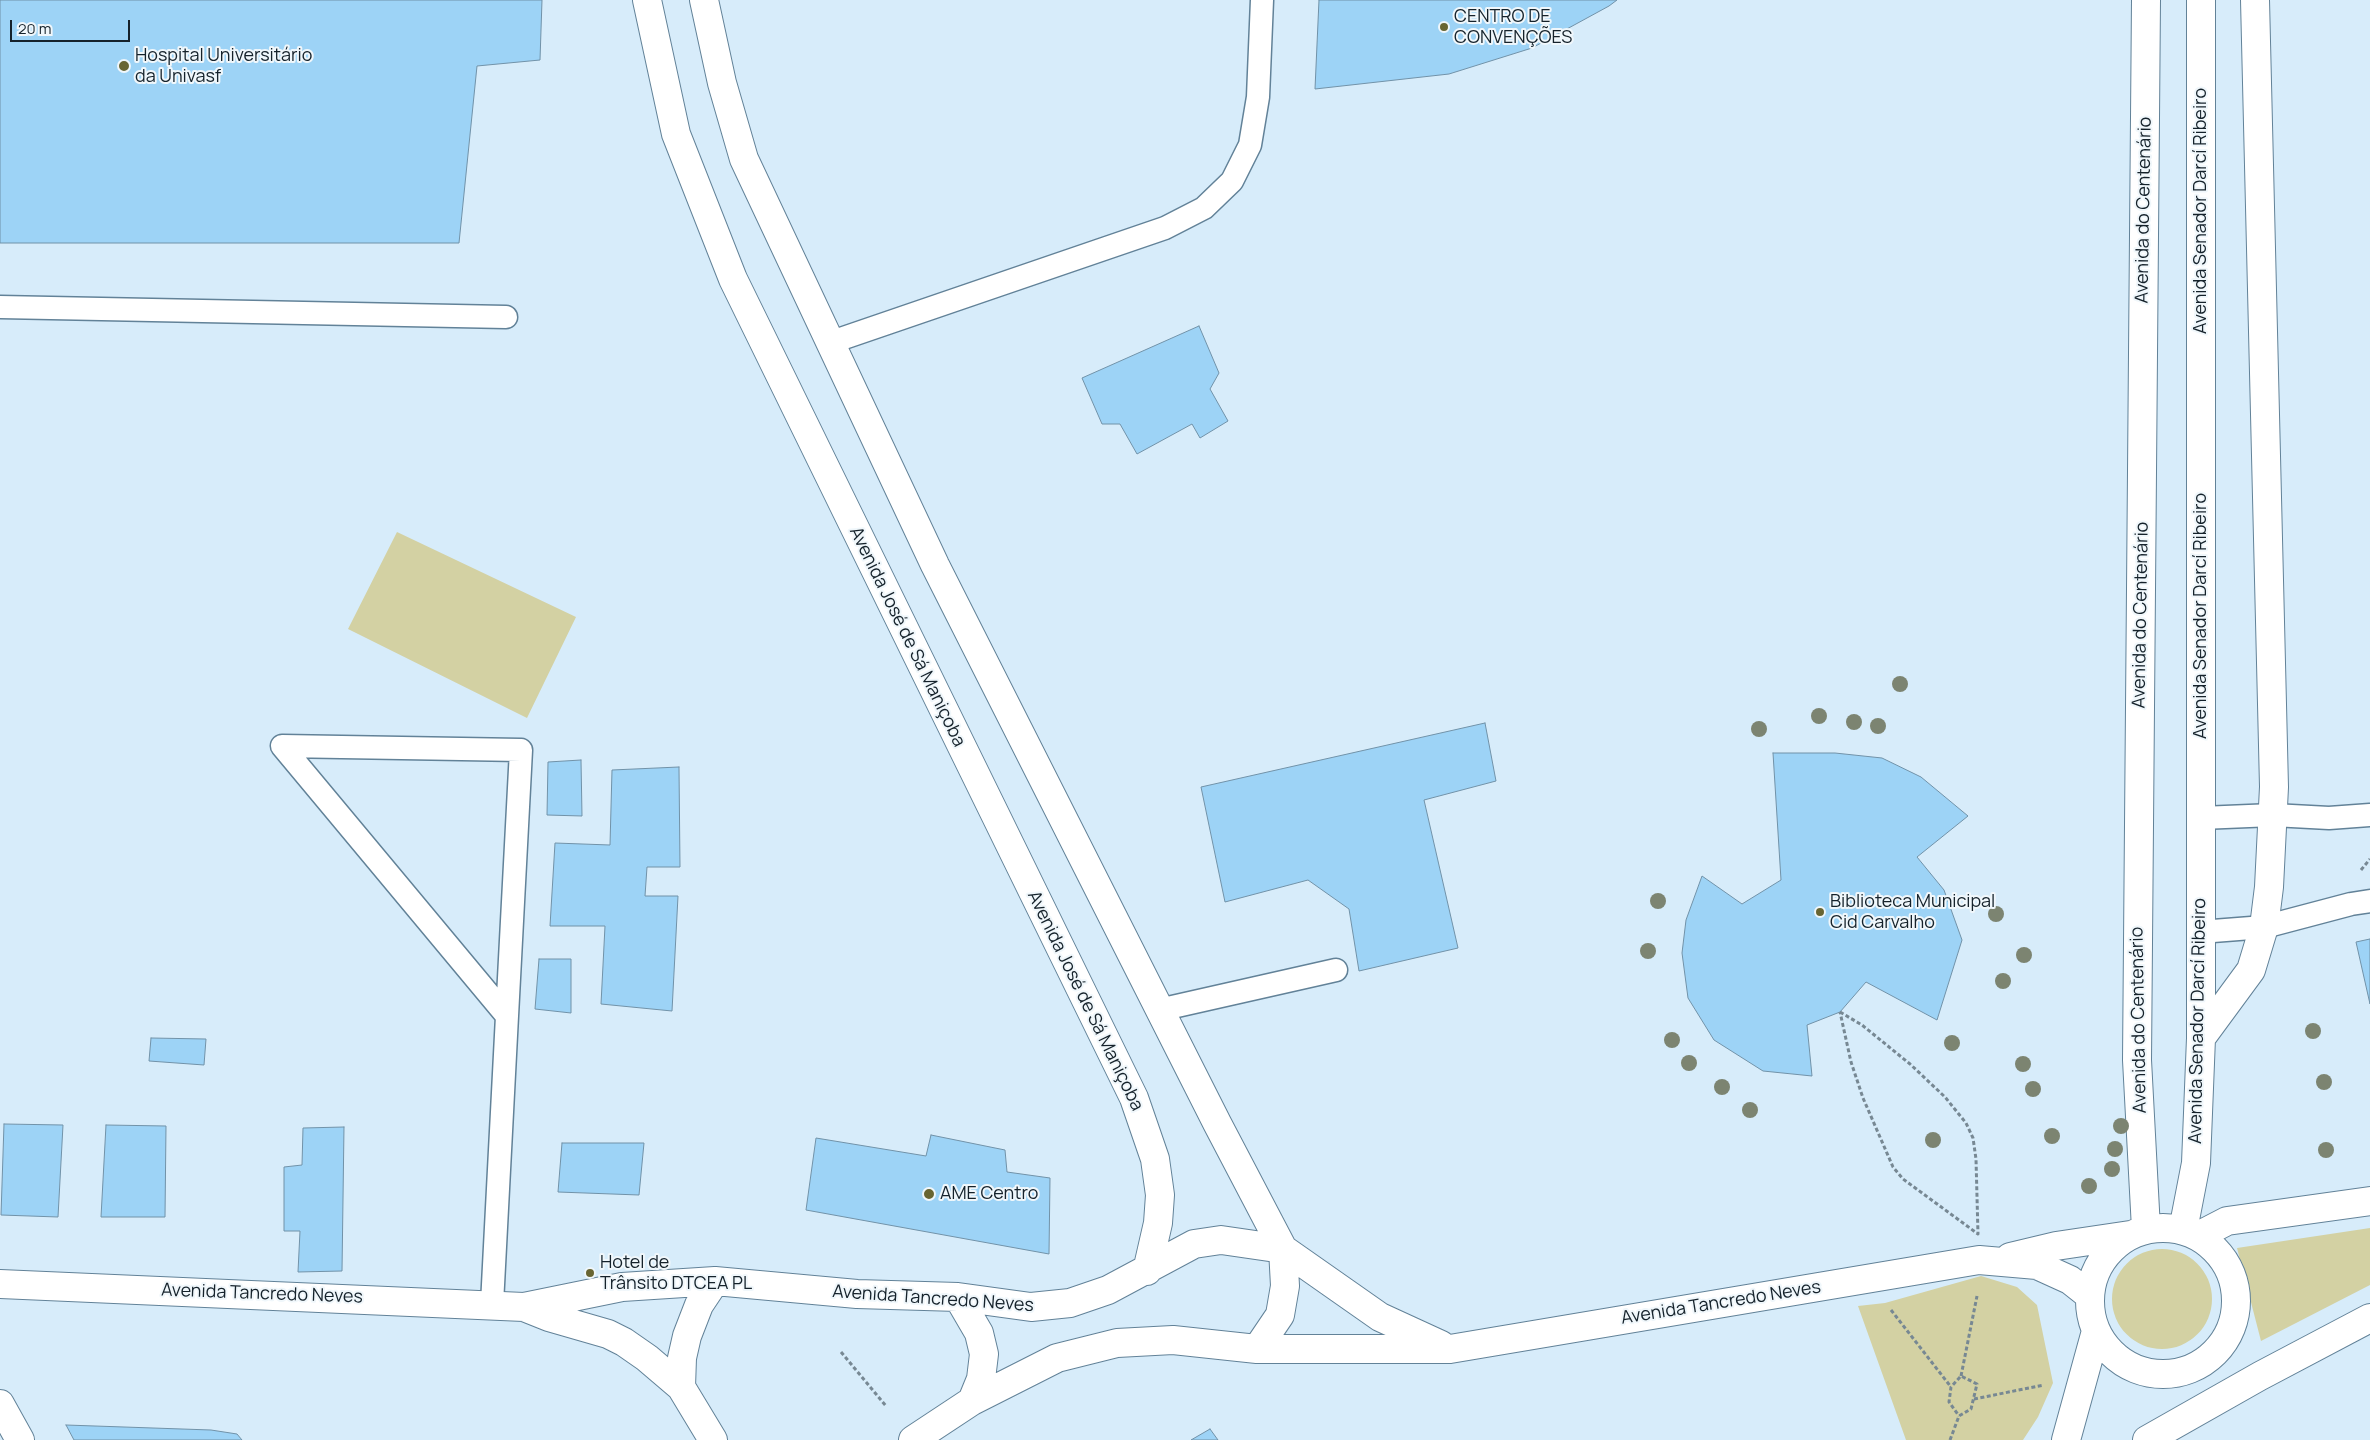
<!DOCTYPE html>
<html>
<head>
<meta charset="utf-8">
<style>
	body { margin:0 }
	#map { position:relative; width:2370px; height:1440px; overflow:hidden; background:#d7ecfa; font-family:Manrope,sans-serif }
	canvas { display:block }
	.scale { position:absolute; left:10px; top:20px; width:120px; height:22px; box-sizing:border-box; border:2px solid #15222b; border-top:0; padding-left:6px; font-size:15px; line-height:18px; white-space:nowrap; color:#15222b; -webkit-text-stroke:4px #f0f7fb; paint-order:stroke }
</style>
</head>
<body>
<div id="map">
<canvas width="2370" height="1440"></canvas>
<div class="scale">20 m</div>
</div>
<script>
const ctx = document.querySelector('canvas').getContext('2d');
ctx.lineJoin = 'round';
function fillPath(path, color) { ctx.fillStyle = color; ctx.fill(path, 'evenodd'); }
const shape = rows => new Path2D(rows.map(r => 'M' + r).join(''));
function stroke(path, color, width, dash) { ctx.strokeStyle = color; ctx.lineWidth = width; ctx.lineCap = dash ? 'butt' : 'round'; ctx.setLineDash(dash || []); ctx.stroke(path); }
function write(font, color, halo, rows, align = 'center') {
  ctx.font = font + ' Manrope,sans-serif'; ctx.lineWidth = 4; ctx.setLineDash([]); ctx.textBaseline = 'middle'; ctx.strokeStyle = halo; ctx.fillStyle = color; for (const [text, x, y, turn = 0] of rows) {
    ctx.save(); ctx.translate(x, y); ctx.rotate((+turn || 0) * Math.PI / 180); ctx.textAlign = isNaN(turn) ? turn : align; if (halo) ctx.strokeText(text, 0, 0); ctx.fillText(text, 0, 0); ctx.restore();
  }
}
fillPath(shape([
	[397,532,576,617,527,718,348,629],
	[2370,1228,2370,1285,2261,1341,2237,1248],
	'2112 1299a50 50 0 1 1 100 0a50 50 0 1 1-100 0Z',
	[1981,1276,2017,1287,2037,1305,2053,1383,2038,1417,2023,1440,1906,1440,1858,1306,1885,1303]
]), '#d3d1a3');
const building = shape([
	[0,0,542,0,540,60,477,66,459,243,0,243,0,0],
	[1319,0,1617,0,1609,6,1532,48,1449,74,1315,89,1319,0],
	[1199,326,1219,373,1210,389,1228,421,1200,438,1192,424,1137,454,1120,424,1102,424,1082,378,1199,326],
	[1485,723,1496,781,1424,800,1458,948,1359,971,1349,909,1308,880,1225,902,1201,787,1485,723],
	[1773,753,1835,753,1882,758,1921,777,1968,816,1917,857,1944,890,1962,940,1937,1020,1866,982,1840,1012,1807,1025,1812,1076,1763,1071,1714,1040,1688,998,1682,953,1686,920,1702,876,1742,904,1781,880,1773,753],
	[581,760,582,816,547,815,548,762,581,760],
	[679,767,680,867,647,867,645,896,678,896,672,1011,601,1004,605,926,550,926,555,843,610,845,612,770,679,767],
	[2370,939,2370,1004,2356,942,2370,939],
	[539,959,571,959,571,1013,535,1009,539,959],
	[151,1038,206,1039,204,1065,149,1061,151,1038],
	[4,1124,63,1125,58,1217,1,1215,4,1124],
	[106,1125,166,1126,165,1217,101,1217,106,1125],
	[344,1127,342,1271,298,1272,300,1231,284,1231,284,1167,302,1165,303,1128,344,1127],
	[931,1135,1005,1150,1007,1172,1050,1178,1049,1254,806,1210,816,1138,926,1156,931,1135],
	[562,1143,644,1143,639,1195,558,1192,562,1143],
	[66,1425,211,1430,237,1434,242,1440,74,1440,66,1425],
	[1210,1429,1218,1440,1191,1440,1210,1429]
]);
fillPath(building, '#9dd3f6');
stroke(building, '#7192a8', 1);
const lane = shape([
	[0,307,506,317],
	[829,343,1165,228,1204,208,1232,181,1250,145,1258,97,1262,0],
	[2201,818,2273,815,2329,818,2370,815],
	[2200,932,2264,927,2351,904,2370,901],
	[1159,1010,1336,970],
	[492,1304,507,1016,521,750,282,746,507,1016]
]);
const secondary = shape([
	[647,0,676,134,733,279,1134,1098,1155,1159,1160,1195,1158,1223,1147,1271],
	[704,0,722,83,744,159,935,565,1217,1123,1283,1249,1285,1286,1280,1315,1257,1349],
	[2201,1038,2251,970,2264,927,2269,887,2274,787,2255,0],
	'2090 1301a73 73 0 1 1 146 0a73 73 0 1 1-146 0Z',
	[2146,1229,2137,1060,2146,0],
	[2183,1230,2196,1163,2201,1038,2201,0],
	[2198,1236,2227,1221,2370,1201],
	[2010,1257,2056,1246,2130,1235],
	[0,1284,524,1307,549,1317,608,1334,624,1342,647,1358,681,1387],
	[958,1297,979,1333,984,1354,981,1379,972,1401],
	[524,1307,622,1287,715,1281,857,1294,958,1297,1031,1307,1070,1303,1108,1290,1194,1244,1221,1240,1283,1249,1380,1317,1441,1345],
	[0,1404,20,1440],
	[713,1440,681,1387,682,1358,687,1336,699,1305,715,1281],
	[913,1440,972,1401,1057,1358,1117,1343,1173,1340,1257,1349,1450,1349,1979,1260,2037,1265,2070,1280,2089,1295],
	[2066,1440,2096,1331],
	[2147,1440,2260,1376,2370,1318]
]);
stroke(lane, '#628298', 25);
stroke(secondary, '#628298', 30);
stroke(shape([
	[2361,870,2370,859],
	[1840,1012,1862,1025,1910,1064,1945,1097,1966,1123,1973,1138,1976,1159,1978,1234,1903,1179,1893,1167,1863,1098,1851,1062,1840,1012],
	[1891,1310,1951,1387],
	[841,1352,886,1406],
	[1961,1376,1977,1296],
	[1974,1399,2044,1385],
	[1950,1440,1959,1416,1971,1409,1977,1384,1961,1376,1951,1387,1949,1402,1959,1416]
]), '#778893', 3, [4, 2.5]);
stroke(lane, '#fff', 22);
stroke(secondary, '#fff', 28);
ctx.fillStyle = '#7c8471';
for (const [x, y] of [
	[1900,684],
	[1819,716],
	[1854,722],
	[1878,726],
	[1759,729],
	[1658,901],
	[1996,914],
	[1648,951],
	[2024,955],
	[2003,981],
	[2313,1031],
	[1672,1040],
	[1952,1043],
	[1689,1063],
	[2023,1064],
	[2324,1082],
	[1722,1087],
	[2033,1089],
	[1750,1110],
	[2121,1126],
	[2052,1136],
	[1933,1140],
	[2115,1149],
	[2326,1150],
	[2112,1169],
	[2089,1186]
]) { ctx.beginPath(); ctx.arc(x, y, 8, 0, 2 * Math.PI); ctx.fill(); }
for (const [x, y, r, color] of [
	[1444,27,5,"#686532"],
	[124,66,6,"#686532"],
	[1820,912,5,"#686532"],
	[929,1194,6,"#686532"],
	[590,1273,5,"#686532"]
]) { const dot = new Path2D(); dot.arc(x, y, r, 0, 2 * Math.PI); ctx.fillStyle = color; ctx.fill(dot); stroke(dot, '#f0f7fb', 2); }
write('18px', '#15222b', '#f0f7fb', [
	["CENTRO DE",1454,17],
	["CONVENÇÕES",1454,38],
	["Hospital Universitário",135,56],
	["da Univasf",135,77],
	["Biblioteca Municipal",1830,902],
	["Cid Carvalho",1830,923],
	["AME Centro",940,1194],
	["Hotel de",600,1263],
	["Trânsito DTCEA PL",600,1284]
], 'left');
write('18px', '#15222b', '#f0f7fb', [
	["Avenida do Centenário",2144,210,-89],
	["Avenida Senador Darcí Ribeiro",2201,211,-90],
	["Avenida do Centenário",2141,615,-89],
	["Avenida Senador Darcí Ribeiro",2201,616,-90],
	["Avenida José de Sá Maniçoba",907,637,64],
	["Avenida José de Sá Maniçoba",1085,1001,64],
	["Avenida do Centenário",2139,1020,-91],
	["Avenida Senador Darcí Ribeiro",2198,1021,-89],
	["Avenida Tancredo Neves",262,1294,2],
	["Avenida Tancredo Neves",933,1299,4],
	["Avenida Tancredo Neves",1721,1303,-9]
]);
</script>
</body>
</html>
